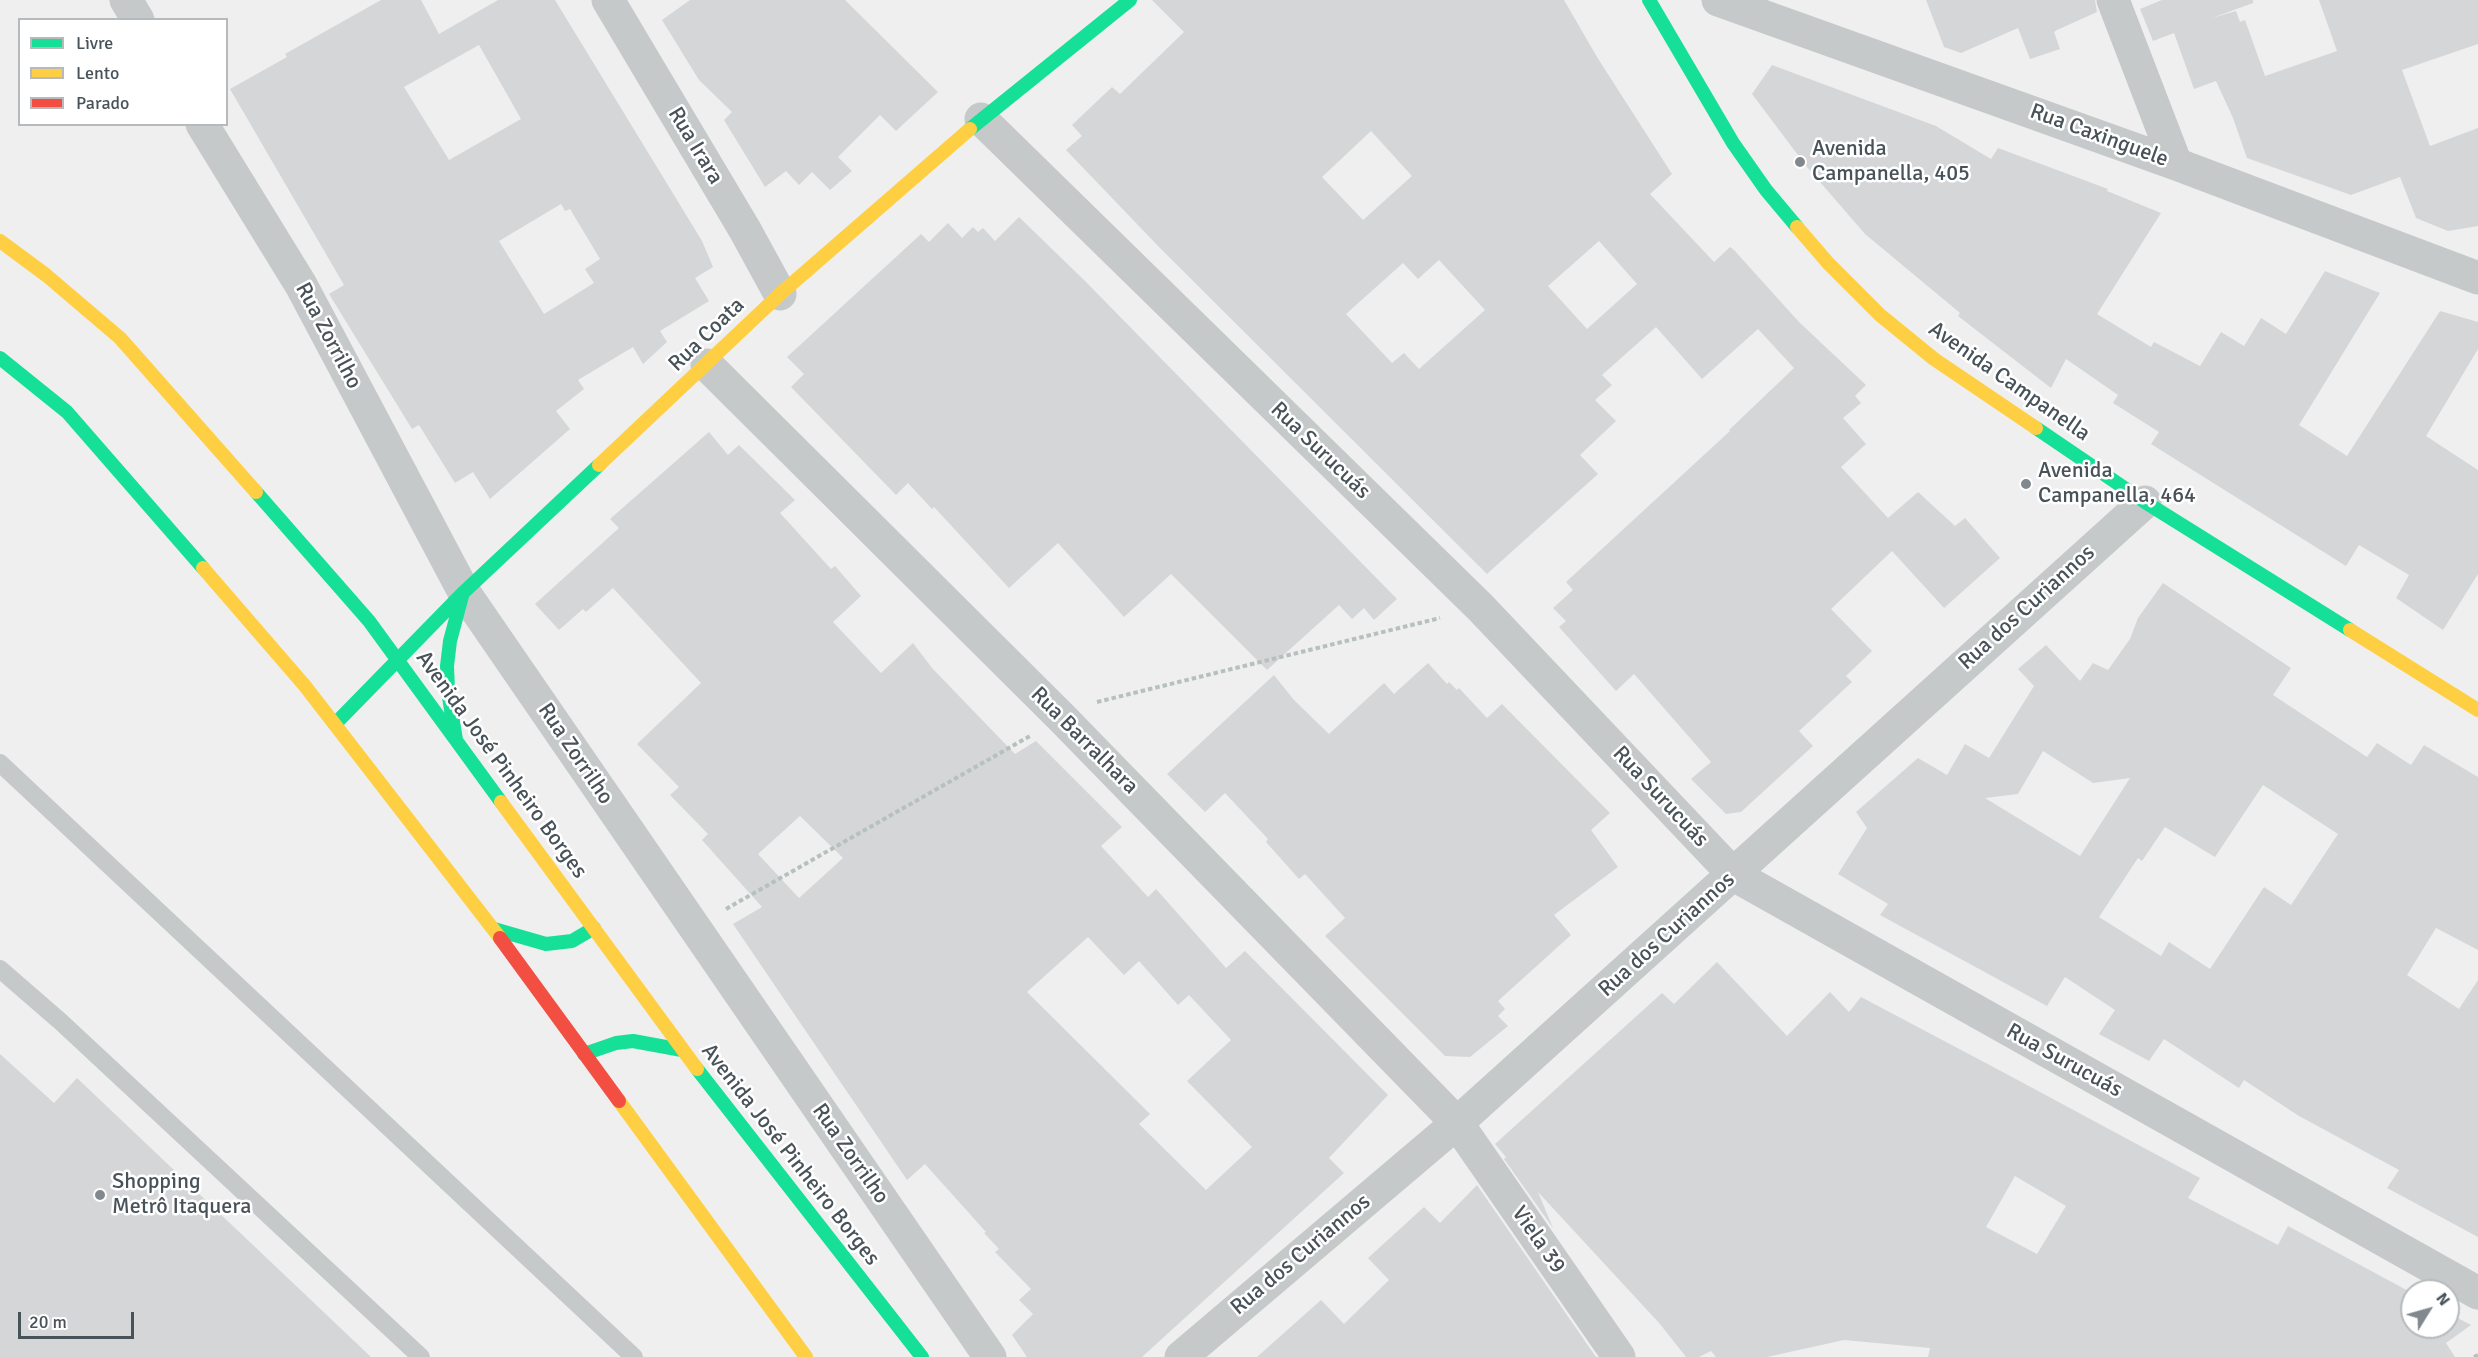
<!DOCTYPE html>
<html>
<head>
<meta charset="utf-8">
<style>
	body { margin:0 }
	#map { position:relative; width:2478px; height:1357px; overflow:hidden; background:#efefef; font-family:Signika,sans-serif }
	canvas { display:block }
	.legend { position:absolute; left:18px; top:18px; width:210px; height:108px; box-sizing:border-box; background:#fff; border:2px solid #b6babd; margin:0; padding:8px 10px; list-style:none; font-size:18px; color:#485259 }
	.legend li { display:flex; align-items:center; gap:12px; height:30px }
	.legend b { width:30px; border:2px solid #b6babd }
	.north { position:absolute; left:2400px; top:1279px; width:60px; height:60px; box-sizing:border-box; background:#fff; border:2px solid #b6babd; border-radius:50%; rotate:53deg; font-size:16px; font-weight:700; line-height:24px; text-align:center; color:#485259 }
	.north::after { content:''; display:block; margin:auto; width:21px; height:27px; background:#82898e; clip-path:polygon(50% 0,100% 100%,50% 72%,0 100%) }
	.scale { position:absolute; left:18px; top:1312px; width:116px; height:27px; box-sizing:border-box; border:3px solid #485259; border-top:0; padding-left:8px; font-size:18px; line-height:21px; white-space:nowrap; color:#485259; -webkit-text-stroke:4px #fff; paint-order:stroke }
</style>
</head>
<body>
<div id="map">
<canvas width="2478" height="1357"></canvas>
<ul class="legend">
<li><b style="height:8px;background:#16e098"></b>Livre</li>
<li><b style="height:8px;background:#ffcf43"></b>Lento</li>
<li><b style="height:8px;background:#f24e42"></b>Parado</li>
</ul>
<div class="north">N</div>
<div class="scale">20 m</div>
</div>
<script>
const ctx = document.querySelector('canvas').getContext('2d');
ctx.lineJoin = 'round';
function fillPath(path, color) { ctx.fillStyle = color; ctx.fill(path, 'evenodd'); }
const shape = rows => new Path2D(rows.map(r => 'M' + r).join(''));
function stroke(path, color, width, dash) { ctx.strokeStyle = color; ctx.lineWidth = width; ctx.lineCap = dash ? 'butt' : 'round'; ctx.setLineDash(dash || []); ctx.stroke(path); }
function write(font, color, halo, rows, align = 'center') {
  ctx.font = font + ' Signika,sans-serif'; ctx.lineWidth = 5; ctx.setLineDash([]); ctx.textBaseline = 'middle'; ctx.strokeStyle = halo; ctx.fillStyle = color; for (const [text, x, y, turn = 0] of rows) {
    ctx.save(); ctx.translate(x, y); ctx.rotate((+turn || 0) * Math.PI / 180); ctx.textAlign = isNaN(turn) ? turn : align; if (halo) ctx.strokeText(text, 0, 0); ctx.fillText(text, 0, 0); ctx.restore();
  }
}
fillPath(shape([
	[381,0,421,0,439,34,498,0,555,0,702,241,713,267,695,278,709,301,660,331,667,342,643,364,633,347,578,380,584,389,556,411,570,429,490,499,473,472,455,483,419,425,412,429,329,294,344,285,230,89,287,57,285,54],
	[479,45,521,119,449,160,404,87],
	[561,204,565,211,570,209,600,259,585,269,594,283,544,314,499,241],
	[690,0,845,0,938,92,896,131,880,115,838,157,852,171,830,190,812,172,799,185,786,171,765,187,724,120,732,112,699,80,662,20],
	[1152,0,1564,0,1597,57,1672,174,1650,194,1714,262,1730,247,1734,250,1799,322,1866,385,1855,396,1861,403,1843,418,1866,444,1841,467,1888,518,1918,492,1955,526,1965,518,2000,558,1944,608,1892,551,1831,609,1872,651,1846,676,1852,682,1799,731,1813,746,1741,812,1726,814,1691,779,1711,762,1634,674,1616,691,1559,627,1566,621,1553,608,1573,590,1566,582,1730,431,1729,430,1794,368,1758,329,1702,379,1656,327,1602,375,1612,385,1595,400,1616,421,1580,455,1598,474,1487,574,1159,247,1066,150,1082,136,1072,125,1112,87,1120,94,1184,32],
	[1371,131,1412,176,1363,220,1322,177],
	[1599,241,1637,284,1587,329,1548,286],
	[1439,260,1485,310,1419,369,1404,353,1392,363,1346,314,1403,263,1418,279],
	[1926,0,2095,0,2097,12,2057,30,2054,32,2060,49,2030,59,2018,28,1961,53,1944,47],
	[2162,0,2253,0,2253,3,2212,18,2236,11,2240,22,2245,20,2265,76,2337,51,2319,0,2478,0,2478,44,2402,70,2430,146,2478,128,2478,226,2448,231,2416,218,2400,177,2351,195,2247,158,2233,118,2216,81,2194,89,2174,33,2153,41,2140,9],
	[1772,65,1936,126,1991,159,1998,148,2108,189,2107,191,2161,213,2097,314,2151,347,2154,342,2200,366,2221,332,2244,346,2261,318,2286,334,2325,271,2380,293,2299,425,2347,456,2440,311,2478,322,2478,349,2426,436,2478,470,2478,574,2443,630,2396,598,2409,575,2359,545,2346,566,2151,444,2159,432,2113,403,2118,395,2066,359,2051,388,1958,316,1960,313,1865,234,1807,167,1752,94],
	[1019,217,1085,281,1397,599,1374,620,1364,608,1352,619,1339,605,1267,670,1171,574,1124,617,1058,543,1009,588,934,507,932,509,908,483,896,495,791,387,804,374,787,357,921,234,929,242,948,223,962,238,973,227,978,232,983,228,995,241],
	[709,432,728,455,739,445,795,500,780,513,831,569,835,566,861,596,833,622,881,673,913,643,932,668,1015,754,1036,741,1122,827,1101,846,1148,897,1156,889,1226,968,1245,951,1388,1095,1329,1158,1344,1173,1142,1357,1027,1357,1012,1335,1033,1314,1019,1300,1031,1289,995,1252,999,1249,984,1233,986,1232,925,1164,907,1180,733,924,762,907,702,840,708,834,670,795,679,787,637,744,701,683,613,588,586,612,583,609,559,630,535,604,619,528,610,519],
	[800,816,843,858,799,898,758,854],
	[1088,937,1124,975,1139,961,1178,1005,1189,995,1231,1040,1187,1081,1252,1147,1206,1190,1139,1124,1150,1114,1027,992],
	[2163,583,2291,668,2273,695,2367,757,2377,743,2411,765,2424,745,2478,777,2478,950,2436,928,2407,975,2459,1009,2478,980,2478,1237,2387,1188,2399,1170,2299,1116,2244,1080,2239,1088,2164,1039,2149,1061,2099,1034,2115,1010,2065,977,2047,1006,1880,915,1888,904,1838,874,1867,828,1856,812,1918,758,1947,775,1965,744,1989,758,2034,686,2018,669,2046,645,2080,681,2093,663,2108,670,2130,639,2138,618],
	[2043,751,2093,783,2130,778,2080,856,1985,798,2018,794],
	[2263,785,2338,834,2291,905,2264,887,2210,969,2169,942,2161,956,2099,917,2138,858,2142,861,2165,827,2215,857],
	[1428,663,1447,684,1449,682,1457,690,1459,688,1487,718,1502,704,1610,813,1591,830,1618,867,1554,915,1571,935,1498,1001,1505,1009,1498,1016,1508,1026,1470,1057,1445,1056,1325,936,1345,918,1305,874,1299,879,1266,842,1268,839,1225,793,1205,812,1167,774,1274,675,1294,700,1329,734,1384,683,1394,694],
	[1717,962,1787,1036,1830,992,1849,1012,1861,997,1999,1070,2200,1178,2188,1198,2278,1245,2288,1226,2412,1293,2412,1327,2448,1327,2448,1313,2471,1325,2446,1343,2455,1357,1928,1357,1930,1348,1844,1340,1767,1357,1716,1357,1711,1351,1699,1357,1686,1357,1660,1324,1538,1192,1553,1228,1504,1159,1506,1157,1495,1144,1662,993,1674,1004],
	[2015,1176,2066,1206,2037,1254,1986,1227],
	[0,1054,54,1103,77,1078,371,1357,0,1357],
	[1477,1185,1596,1357,1257,1357,1321,1300,1344,1324,1389,1280,1368,1258,1424,1207,1440,1223]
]), '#d5d6d8');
stroke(shape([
	[1097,702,1440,618],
	[726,909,1030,736],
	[2474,1357,2478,1355]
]), '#b6c0bd', 4, [4.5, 3]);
stroke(shape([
	[0,763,634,1357],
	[0,969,61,1022,421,1357]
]), '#c6c9ca', 18);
stroke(shape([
	[126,0,138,20],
	[608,0,745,230,780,294],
	[1718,0,2176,164,2478,278],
	[2113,0,2176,164],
	[981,119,1481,608,1734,875,2478,1293],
	[202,124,301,285,464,592,990,1357],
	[707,365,1062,718,1457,1123,1619,1357],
	[1181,1357,1457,1123,2145,502]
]), '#c6c9ca', 33);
stroke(shape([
	[1649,0,1733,143,1766,190,1797,227],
	[970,129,1130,0],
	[0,358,67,412,203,568],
	[2036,428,2145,502,2350,630],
	[256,492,369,621,501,802],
	[335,724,464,592,599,465],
	[456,740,448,691,447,666,450,641,462,596],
	[494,929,546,944,572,941,594,928],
	[584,1054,616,1043,633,1041,682,1050],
	[697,1069,922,1357]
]), '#16e098', 14);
stroke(shape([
	[1797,227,1828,263,1880,315,1934,359,2036,428],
	[0,241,46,275,120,338,256,492],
	[599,465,780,294,970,129],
	[203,568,305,686,500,938],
	[2350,630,2478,710],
	[501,802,697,1069],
	[619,1101,806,1357]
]), '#ffcf43', 14);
stroke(shape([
	[500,938,619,1101]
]), '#f24e42', 14);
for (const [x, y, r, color] of [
	[1800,162,6,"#82898e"],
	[2026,484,6,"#82898e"],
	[100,1195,6,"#82898e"]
]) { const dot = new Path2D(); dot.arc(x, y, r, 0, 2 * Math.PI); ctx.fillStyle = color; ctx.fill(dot); stroke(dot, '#fff', 2); }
write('22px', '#485259', '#fff', [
	["Rua Caxinguele",2099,136,20],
	["Rua Irara",695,146,59],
	["Rua Coata",707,335,-44],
	["Rua Zorrilho",328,336,62],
	["Avenida Campanella",2009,382,35],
	["Rua Surucuás",1320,451,44],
	["Rua dos Curiannos",2027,608,-42],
	["Rua Barralhara",1084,741,45],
	["Rua Zorrilho",575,754,56],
	["Avenida José Pinheiro Borges",501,765,54],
	["Rua Surucuás",1660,797,47],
	["Rua dos Curiannos",1667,935,-42],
	["Rua Surucuás",2064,1061,29],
	["Rua Zorrilho",850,1154,55],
	["Avenida José Pinheiro Borges",790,1155,52],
	["Viela 39",1538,1240,55],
	["Rua dos Curiannos",1301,1255,-40]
]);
write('22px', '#485259', '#fff', [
	["Avenida",1812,149],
	["Campanella, 405",1812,174],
	["Avenida",2038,471],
	["Campanella, 464",2038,496],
	["Shopping",112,1182],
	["Metrô Itaquera",112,1207]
], 'left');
</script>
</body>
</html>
